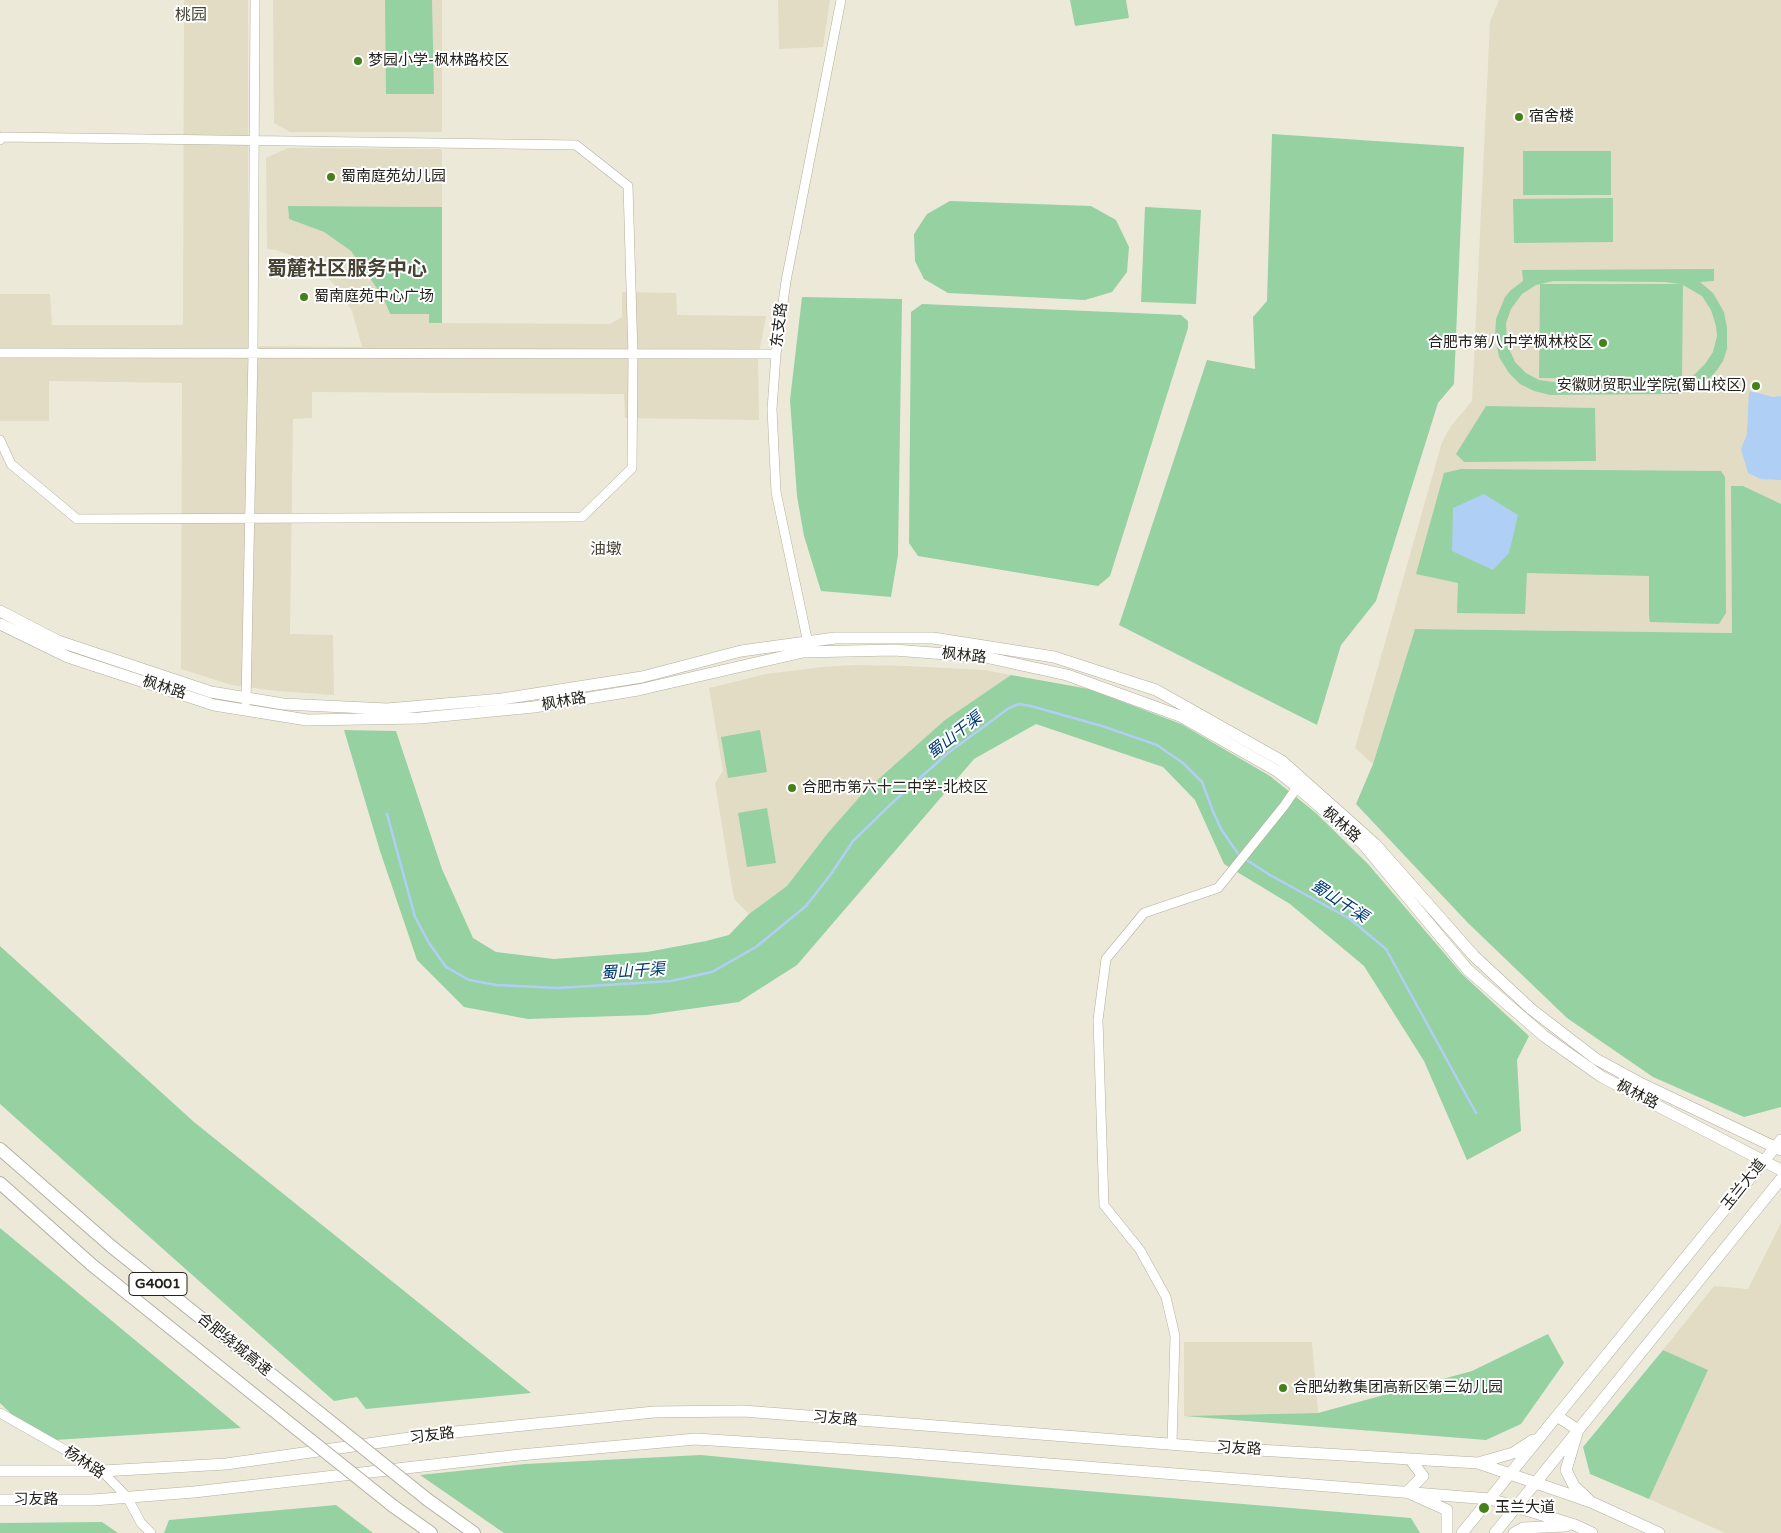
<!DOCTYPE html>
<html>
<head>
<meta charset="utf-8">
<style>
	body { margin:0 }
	canvas { display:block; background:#ece9d8 }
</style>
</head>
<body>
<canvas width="1781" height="1533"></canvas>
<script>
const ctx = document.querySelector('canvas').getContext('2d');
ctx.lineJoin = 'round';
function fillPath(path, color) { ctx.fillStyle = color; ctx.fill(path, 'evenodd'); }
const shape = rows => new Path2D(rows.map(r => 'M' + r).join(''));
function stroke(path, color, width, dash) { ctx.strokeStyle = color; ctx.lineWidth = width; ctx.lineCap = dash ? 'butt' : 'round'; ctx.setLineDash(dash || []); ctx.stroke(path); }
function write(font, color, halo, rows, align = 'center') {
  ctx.font = font + ' "Varela Round","Noto Sans SC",sans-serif'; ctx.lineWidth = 4; ctx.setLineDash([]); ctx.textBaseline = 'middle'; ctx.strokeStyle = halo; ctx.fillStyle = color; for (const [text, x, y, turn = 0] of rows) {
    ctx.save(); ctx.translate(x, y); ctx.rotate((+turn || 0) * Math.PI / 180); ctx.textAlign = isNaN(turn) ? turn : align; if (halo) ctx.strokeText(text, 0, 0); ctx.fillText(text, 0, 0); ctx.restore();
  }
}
fillPath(shape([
	[184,0,248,0,248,346,362,347,352,311,333,283,309,261,276,250,267,249,266,158,288,148,442,149,442,207,288,206,289,219,324,232,351,251,383,297,390,314,429,314,430,323,610,324,622,317,622,292,676,293,677,315,766,316,758,358,759,420,625,418,624,394,312,392,312,418,293,419,290,634,333,635,334,695,277,691,232,685,181,669,182,383,49,381,49,421,0,421,0,294,50,294,52,325,183,325],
	[273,0,442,0,442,132,290,132,274,123],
	[778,0,830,0,823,47,779,49],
	[1499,0,1781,0,1781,753,1732,633,1415,629,1373,764,1355,748,1442,442,1451,426,1472,401,1490,22],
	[858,665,907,666,984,670,1011,675,945,720,827,834,787,886,749,914,734,899,715,783,723,771,709,688,766,674,822,667],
	[1781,1223,1781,1533,1725,1533,1649,1499,1708,1370,1663,1350,1714,1286,1748,1289],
	[1184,1342,1312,1342,1318,1413,1184,1416]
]), '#e2dcc4');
fillPath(shape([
	[385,0,432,0,434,94,386,94],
	[1070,0,1126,0,1129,18,1075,26],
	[1272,134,1464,147,1454,384,1438,403,1376,601,1341,645,1317,725,1119,625,1207,360,1255,369,1253,317,1267,301],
	[1523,151,1611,151,1611,195,1523,195],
	[1613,198,1613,242,1514,243,1513,199],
	[950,201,1091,206,1116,220,1129,247,1127,272,1112,292,1085,300,948,293,924,279,915,261,914,234,927,214],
	[288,206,442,207,442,323,429,323,429,314,390,314,383,297,351,251,324,232,289,219],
	[1145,207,1201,210,1196,304,1141,302],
	[1714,269,1714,281,1700,282,1713,293,1724,312,1727,328,1727,349,1723,361,1717,370,1710,378,1692,390,1679,394,1550,395,1534,391,1520,384,1509,373,1499,357,1495,336,1496,319,1505,297,1511,290,1523,281,1522,270],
	[1553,281,1665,282,1681,284,1540,284,1539,378,1682,379,1683,285,1702,296,1711,310,1716,326,1717,336,1713,352,1705,364,1693,376,1673,383,1553,382,1539,380,1526,373,1515,362,1507,344,1506,323,1511,309,1522,294,1536,285],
	[802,297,902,299,898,555,891,597,821,591,804,536,797,496,790,400],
	[922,304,1181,315,1188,321,1188,328,1110,576,1098,586,918,556,909,543,911,312],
	[1486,406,1595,408,1596,461,1464,462,1456,454],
	[1461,469,1721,471,1725,477,1726,613,1719,624,1650,622,1649,617,1649,576,1527,573,1525,614,1457,613,1458,583,1416,574,1444,473],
	[1731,486,1743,486,1781,504,1781,1107,1744,1117,1653,1077,1567,1018,1468,923,1356,804,1373,764,1415,629,1732,633],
	[1011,675,1089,689,1181,724,1270,776,1316,813,1368,864,1462,974,1529,1036,1517,1060,1521,1131,1467,1160,1424,1061,1364,966,1290,904,1224,864,1195,800,1163,767,1036,724,974,759,797,965,739,1002,647,1015,528,1019,464,1007,417,960,380,851,344,730,396,731,442,869,473,938,496,952,554,959,647,952,706,941,729,935,749,914,787,886,827,834,864,792,945,720],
	[760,730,767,772,728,778,721,737],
	[767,808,776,863,747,867,738,813],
	[0,946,194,1122,531,1393,366,1409,357,1397,334,1401,0,1104],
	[0,1228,241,1428,39,1441,0,1403],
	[1548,1334,1564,1363,1521,1424,1486,1440,1184,1416,1318,1413,1472,1371],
	[1663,1350,1708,1370,1649,1499,1590,1474,1583,1447],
	[701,1455,1015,1485,1411,1518,1420,1533,504,1533,420,1475,525,1464],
	[336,1505,373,1533,164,1533,169,1520],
	[102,1522,118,1533,0,1533,0,1523]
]), '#96d1a2');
fillPath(shape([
	[1749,391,1773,397,1781,396,1781,480,1761,479,1748,473,1741,449,1747,434],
	[1484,494,1518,515,1509,553,1493,570,1452,551,1453,508]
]), '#afcff5');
stroke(shape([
	[387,814,415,917,429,943,446,967,469,980,497,985,558,988,671,981,712,972,756,947,806,906,831,874,853,841,893,802,948,753,1009,708,1019,704,1031,706,1102,726,1157,745,1183,763,1202,782,1212,809,1221,829,1239,855,1270,875,1350,919,1386,949,1476,1113]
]), '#afcff5', 2.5);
const minor = shape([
	[0,140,2,137,576,145,628,186,633,355,632,468,582,517,77,519,11,464,0,440],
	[0,353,776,354],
	[809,648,776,492,772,409,776,354,786,281,841,0],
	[246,702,253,353,255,0],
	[0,1413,102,1471,127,1497,141,1523,151,1533],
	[1172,1444,1175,1336,1166,1297,1140,1250,1104,1205,1098,1020,1106,959,1144,913,1218,888,1284,806,1300,783]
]);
const major = shape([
	[0,611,58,641,211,692,283,704,387,709,502,699,642,677,741,651,835,638,933,638,1054,657,1156,690,1282,761,1375,844,1474,956,1531,1009,1596,1059,1642,1084,1781,1150],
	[0,624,68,657,214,705,307,720,420,718,534,707,638,690,803,652,894,650,985,657,1067,675,1180,716,1277,771,1297,787,1363,844,1468,970,1544,1036,1602,1077,1781,1170],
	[1557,1416,1578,1430,1566,1470,1574,1486,1588,1499],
	[1410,1459,1423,1476,1407,1492,1447,1510,1447,1533],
	[1478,1463,1513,1453,1533,1440],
	[0,1471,102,1471,226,1464,445,1433,654,1412,743,1411,1207,1447,1478,1463,1591,1502,1659,1533],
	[0,1500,93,1500,194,1492,520,1455,696,1439,898,1452,1490,1499,1575,1525,1592,1533],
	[1462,1533,1781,1140],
	[1495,1533,1781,1179],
	[1514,1533,1523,1528,1566,1526]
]);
const highway = shape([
	[0,1149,112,1247,321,1414],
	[0,1183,92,1265,283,1418],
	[428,1500,474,1533],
	[393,1506,431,1533]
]);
stroke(minor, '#b3b0a0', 10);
stroke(major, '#b3b0a0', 12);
stroke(highway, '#b3b0a0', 14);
stroke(minor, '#fff', 9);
stroke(major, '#fff', 11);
stroke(highway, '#fff', 12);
const highwayBridge = shape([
	[321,1414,428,1500],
	[283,1418,393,1506]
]);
stroke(highwayBridge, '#b3b0a0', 14, []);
stroke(highwayBridge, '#fff', 12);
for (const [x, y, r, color] of [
	[358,61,5,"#46801a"],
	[1519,117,5,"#46801a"],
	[331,177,5,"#46801a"],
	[304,297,5,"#46801a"],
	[1603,343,5,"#46801a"],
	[1756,386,5,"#46801a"],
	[792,788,5,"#46801a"],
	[1283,1388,5,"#46801a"],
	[1484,1508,6,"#46801a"]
]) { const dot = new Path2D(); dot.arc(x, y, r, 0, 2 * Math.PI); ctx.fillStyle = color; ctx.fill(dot); stroke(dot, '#fff', 2); }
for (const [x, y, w] of [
	[158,1284,58]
]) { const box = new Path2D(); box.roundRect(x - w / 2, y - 11.5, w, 23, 4); ctx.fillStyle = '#fff'; ctx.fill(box); stroke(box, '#23221c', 1); }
write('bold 14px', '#23221c', null, [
	["G4001",158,1284]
]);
write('15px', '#23221c', '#fff', [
	["梦园小学-枫林路校区",368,61],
	["宿舍楼",1529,117],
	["蜀南庭苑幼儿园",341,177],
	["蜀南庭苑中心广场",314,297],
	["合肥市第八中学枫林校区",1593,343,"right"],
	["安徽财贸职业学院(蜀山校区)",1746,386,"right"],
	["合肥市第六十二中学-北校区",802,788],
	["合肥幼教集团高新区第三幼儿园",1293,1388],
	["玉兰大道",1495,1508]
], 'left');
write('15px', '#23221c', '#fff', [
	["东支路",780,325,-83],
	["枫林路",964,656,6],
	["枫林路",164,688,18],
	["枫林路",564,702,-10],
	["枫林路",1341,825,41],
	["枫林路",1637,1095,27],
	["玉兰大道",1744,1185,-51],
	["合肥绕城高速",234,1345,39],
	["习友路",835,1419,5],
	["习友路",432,1436,-7],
	["习友路",1239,1449,3],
	["杨林路",84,1463,33],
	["习友路",36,1500]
]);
write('16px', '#464335', '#fff', [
	["桃园",191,16],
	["油墩",606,550]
]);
write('italic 16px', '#013b71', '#fff', [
	["蜀山干渠",955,736,-38],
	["蜀山干渠",1339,902,33],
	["蜀山干渠",633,972,-4]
]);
write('bold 20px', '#464335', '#fff', [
	["蜀麓社区服务中心",347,270]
]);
</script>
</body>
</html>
